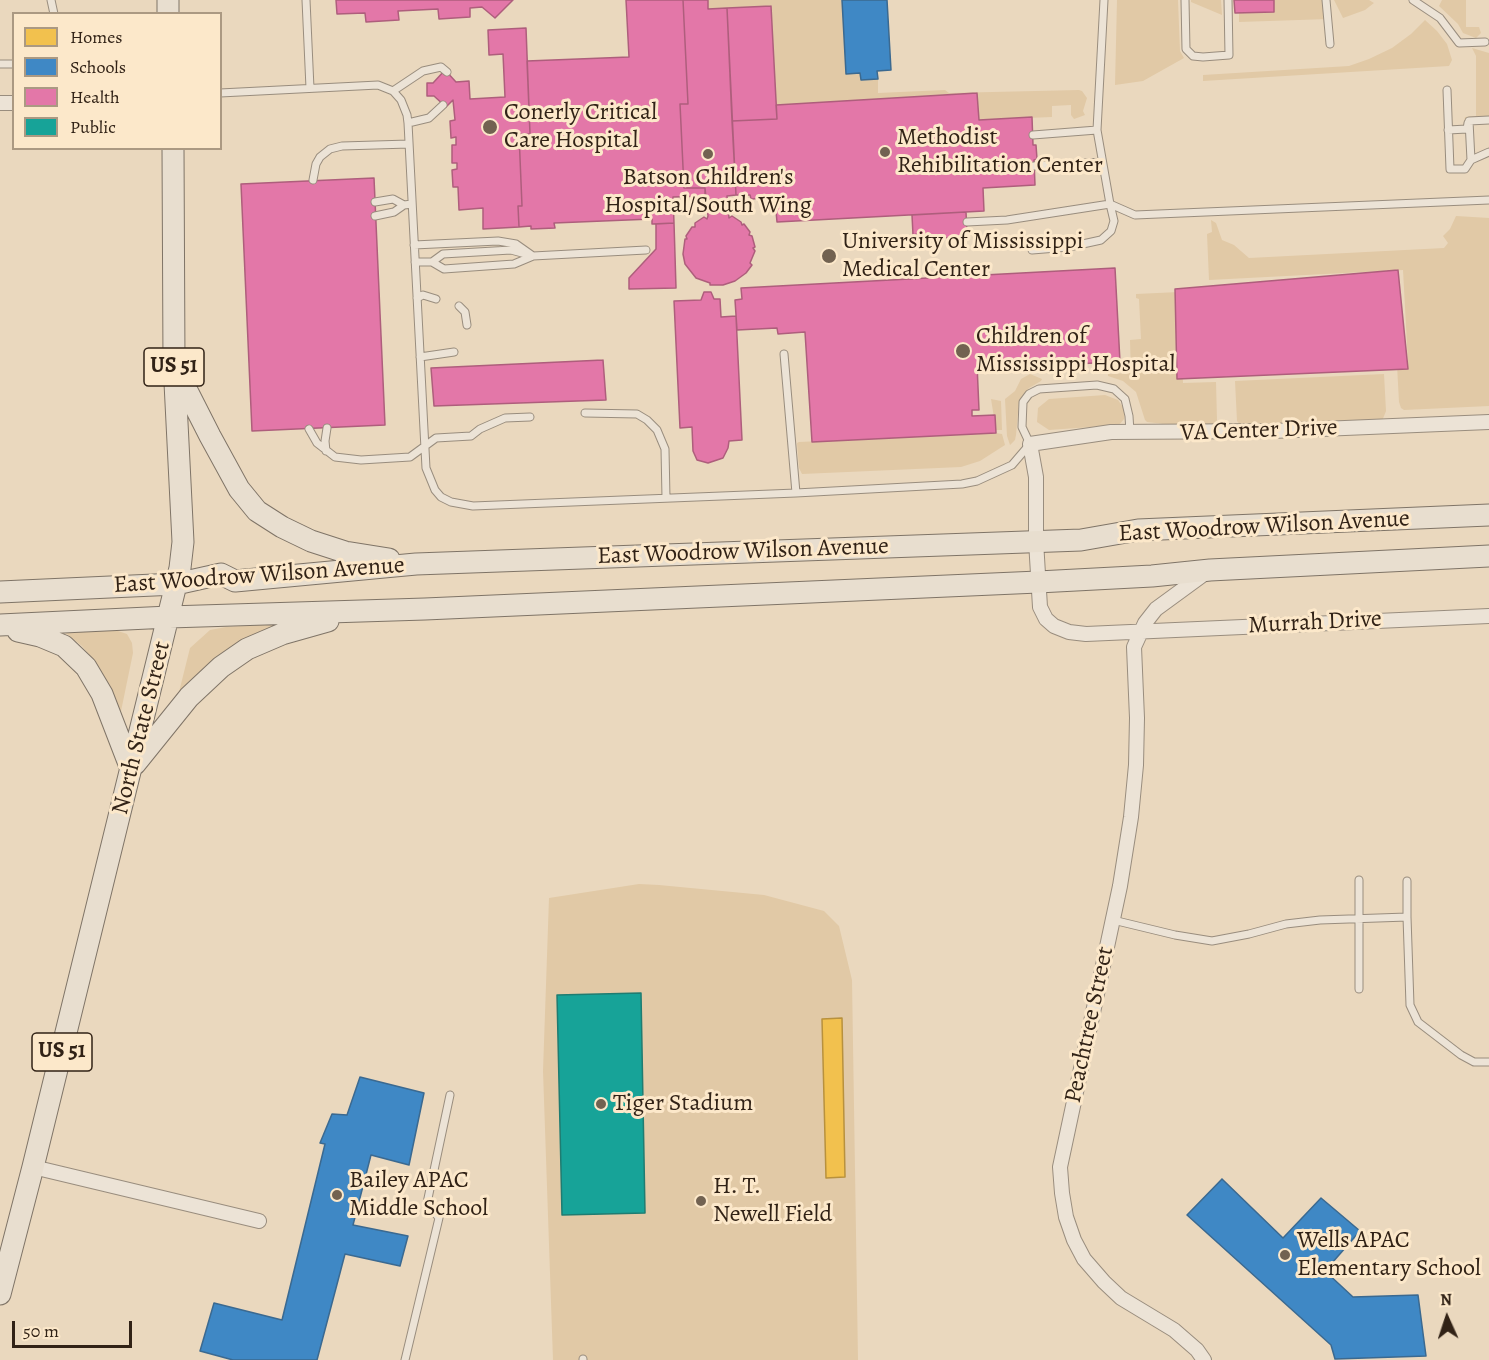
<!DOCTYPE html>
<html>
<head>
<meta charset="utf-8">
<style>
	body { margin:0 }
	#map { position:relative; width:1489px; height:1360px; overflow:hidden; background:#ead8be; font-family:Alegreya,serif }
	canvas { display:block }
	.legend { position:absolute; left:12px; top:12px; width:210px; height:138px; box-sizing:border-box; background:#fce8ca; border:2px solid #ab9982; margin:0; padding:8px 10px; list-style:none; font-size:18px; color:#312216 }
	.legend li { display:flex; align-items:center; gap:12px; height:30px }
	.legend b { width:30px; border:2px solid #ab9982 }
	.north { position:absolute; left:1417px; top:1288px; width:60px; height:60px; -webkit-text-stroke:4px #fce8ca; paint-order:stroke; rotate:357deg; font-size:16px; font-weight:700; line-height:24px; text-align:center; color:#312216 }
	.north::after { content:''; display:block; margin:auto; width:21px; height:27px; background:#312216; clip-path:polygon(50% 0,100% 100%,50% 72%,0 100%) }
	.scale { position:absolute; left:12px; top:1321px; width:120px; height:27px; box-sizing:border-box; border:3px solid #312216; border-top:0; padding-left:8px; font-size:18px; line-height:21px; white-space:nowrap; color:#312216; -webkit-text-stroke:4px #fce8ca; paint-order:stroke }
</style>
</head>
<body>
<div id="map">
<canvas width="1489" height="1360"></canvas>
<ul class="legend">
<li><b style="height:16px;background:#f2c14e"></b>Homes</li>
<li><b style="height:16px;background:#3f88c5"></b>Schools</li>
<li><b style="height:16px;background:#e377a8"></b>Health</li>
<li><b style="height:16px;background:#17a398"></b>Public</li>
</ul>
<div class="north">N</div>
<div class="scale">50 m</div>
</div>
<script>
const ctx = document.querySelector('canvas').getContext('2d');
ctx.lineJoin = 'round';
function fillPath(path, color) { ctx.fillStyle = color; ctx.fill(path, 'evenodd'); }
const shape = rows => new Path2D(rows.map(r => 'M' + r).join(''));
function stroke(path, color, width, dash) { ctx.strokeStyle = color; ctx.lineWidth = width; ctx.lineCap = dash ? 'butt' : 'round'; ctx.setLineDash(dash || []); ctx.stroke(path); }
function write(font, color, halo, rows, align = 'center') {
  ctx.font = font + ' Alegreya,serif'; ctx.lineWidth = 6; ctx.setLineDash([]); ctx.textBaseline = 'middle'; ctx.strokeStyle = halo; ctx.fillStyle = color; for (const [text, x, y, turn = 0] of rows) {
    ctx.save(); ctx.translate(x, y); ctx.rotate((+turn || 0) * Math.PI / 180); ctx.textAlign = isNaN(turn) ? turn : align; if (halo) ctx.strokeText(text, 0, 0); ctx.fillText(text, 0, 0); ctx.restore();
  }
}
fillPath(shape([
	[708,0,842,0,846,74,860,73,861,80,878,79,878,93,945,90,949,93,1079,90,1082,91,1087,98,1083,111,1085,115,1074,119,1071,115,1071,105,1052,106,1052,117,979,120,977,93,776,105,771,6,708,9],
	[1117,0,1178,0,1180,51,1184,58,1143,81,1115,85],
	[1191,0,1221,0,1222,15,1191,2],
	[1274,0,1329,0,1329,19,1239,22,1239,13,1274,12],
	[1334,0,1369,0,1374,3,1365,10,1343,18],
	[1442,0,1466,0,1466,27,1479,27,1481,33,1476,38,1463,33,1458,24,1439,6],
	[1425,20,1437,31,1447,44,1452,60,1449,66,1203,81,1203,75,1349,66,1369,59,1392,48,1411,34],
	[1472,48,1489,53,1489,124,1459,124,1464,124,1465,117,1476,116,1476,56],
	[1456,216,1489,218,1489,406,1404,410,1401,408,1399,402,1397,365,1408,363,1403,270,1209,280,1207,234,1212,232,1211,220,1216,223,1222,240,1234,245,1249,258,1444,248,1448,243,1443,236,1450,229],
	[1179,292,1183,383,1216,382,1217,420,1214,425,1208,429,1147,422,1145,420,1136,392,1123,381,1108,376,1108,374,1131,373,1130,340,1141,339,1139,299,1136,298,1136,294],
	[1030,374,1042,379,1041,381,1029,388,1019,401,1016,435,1015,440,1010,445,1007,436,1005,399,1015,391,1021,379],
	[1384,374,1386,411,1382,421,1241,426,1237,421,1235,381],
	[1105,395,1118,400,1125,410,1124,419,1119,425,1049,430,1037,422,1038,408,1049,399],
	[991,399,1001,401,1002,430,996,430],
	[996,433,1002,434,1005,445,980,461,961,467,802,474,799,468,797,443,799,442],
	[286,623,205,669,179,692,190,648,210,630,226,627],
	[112,629,127,634,132,643,133,653,120,716,112,691,99,667,82,646,63,631],
	[639,884,659,885,764,895,824,911,839,926,852,980,858,1360,553,1360,543,1071,549,898]
]), '#e1c9a6');
const homes = shape([
	[842,1018,845,1177,826,1178,822,1019,842,1018]
]);
fillPath(homes, '#f2c14e');
stroke(homes, '#b8913d', 1.5);
const schools = shape([
	[842,0,887,0,891,70,877,71,878,79,861,80,860,73,846,74,842,0],
	[360,1077,424,1093,409,1165,371,1155,353,1225,408,1236,400,1266,345,1254,317,1360,233,1360,200,1351,214,1303,282,1320,325,1144,320,1143,332,1114,347,1115,360,1077],
	[1222,1179,1283,1238,1321,1198,1360,1231,1325,1271,1353,1297,1418,1295,1426,1356,1335,1359,1331,1345,1187,1215,1222,1179]
]);
fillPath(schools, '#3f88c5');
stroke(schools, '#3b6990', 1.5);
const health = shape([
	[336,0,513,0,495,18,482,7,470,8,470,17,439,19,438,9,398,11,399,20,366,22,365,13,337,14,336,0],
	[626,0,683,0,688,104,680,104,684,188,705,188,705,196,673,197,674,223,652,224,652,219,554,223,555,228,531,229,531,226,519,227,518,206,522,206,519,134,530,134,527,61,629,57,626,0],
	[683,0,708,0,708,9,727,8,736,195,727,196,729,218,732,216,741,222,742,225,744,224,750,232,749,235,752,236,755,247,753,248,755,251,750,263,752,265,746,273,735,281,723,285,710,285,710,283,696,278,685,264,683,254,685,239,687,239,686,236,692,227,695,227,695,223,704,217,707,219,708,216,705,188,684,188,680,104,688,104,683,0],
	[1234,0,1274,0,1274,12,1235,13,1234,0],
	[771,6,777,119,732,121,727,8,771,6],
	[526,28,530,134,519,134,522,206,518,206,519,227,483,229,483,208,459,210,458,187,453,187,452,170,457,169,457,163,452,163,452,145,456,145,456,137,451,138,450,121,455,120,453,100,446,107,434,96,427,96,427,83,433,83,445,70,456,82,469,81,470,99,505,97,503,54,489,55,488,30,526,28],
	[977,93,979,120,1032,117,1033,145,1036,145,1037,159,1034,160,1035,185,983,188,984,211,777,222,776,211,769,211,768,198,751,199,750,195,736,195,732,121,777,119,776,105,977,93],
	[374,178,385,425,252,431,241,184,374,178],
	[966,212,967,233,963,233,963,237,941,238,941,235,939,235,939,238,918,239,917,234,913,235,912,215,966,212],
	[674,223,676,288,629,289,629,278,656,249,656,224,674,223],
	[1115,268,1120,362,1047,365,1046,361,977,364,979,410,972,410,972,416,995,415,996,433,812,442,805,332,778,334,777,328,737,330,735,300,742,299,741,288,1115,268],
	[1398,270,1408,369,1177,379,1175,289,1398,270],
	[704,292,711,292,714,299,720,299,721,317,736,316,742,440,729,441,728,448,723,458,708,463,697,460,693,451,692,427,680,428,674,301,701,300,704,292],
	[603,360,606,400,434,406,431,368,603,360]
]);
fillPath(health, '#e377a8');
stroke(health, '#ae5e7c', 1.5);
const public = shape([
	[641,993,645,1213,562,1215,557,995,641,993]
]);
fillPath(public, '#17a398');
stroke(public, '#1f7c71', 1.5);
const lane = shape([
	[51,0,54,14],
	[306,0,310,88],
	[1185,0,1186,49,1193,56,1203,57,1229,55,1228,0],
	[1326,0,1330,44],
	[1413,0,1440,18,1459,43,1485,42],
	[0,64,14,64],
	[1447,90,1450,169,1465,169,1471,160,1489,152],
	[393,91,423,71,441,67,447,72],
	[220,93,378,85,393,91,401,100,407,115,408,123,426,468,435,490,441,497,451,502,473,506,796,493,962,484,977,481,1012,465,1030,444,1022,427,1023,402,1029,394,1039,389,1097,385,1114,389,1125,399,1129,416,1130,432],
	[1469,121,1471,160],
	[1469,121,1489,120],
	[408,123,429,118,443,105],
	[1448,130,1467,129,1468,123],
	[1033,135,1097,130],
	[1034,166,1102,162],
	[313,180,316,164,320,157,330,149,342,146,409,144],
	[375,202,393,199,404,205,412,204],
	[1110,204,1135,215,1489,200],
	[375,216,394,212,404,205],
	[967,222,1007,220,1110,204,1097,130,1104,0],
	[414,245,498,241,516,244,533,256,514,264,444,269,432,262,415,262],
	[1032,250,1069,247,1101,240,1111,231,1114,221,1110,204],
	[432,262,443,254,511,250,533,256,646,250],
	[417,298,423,295,436,299],
	[459,306,465,312,467,325],
	[784,354,796,493],
	[420,357,454,352],
	[585,413,637,414,647,420,657,430,665,449,666,498],
	[309,429,317,443,335,457,361,460,410,457,436,438,471,436,480,429,505,418,530,417],
	[326,451,325,441,327,428],
	[1359,880,1359,989],
	[1407,917,1407,881],
	[1113,920,1175,935,1212,941,1249,934,1286,924,1320,920,1407,917,1410,1005,1418,1022,1461,1055,1474,1062,1489,1062],
	[583,1359,583,1360],
	[405,1360,439,1218,427,1203,450,1095]
]);
const street = shape([
	[0,103,14,103],
	[1489,422,1273,431,1111,432,1030,444,1036,477,1036,541,1040,607,1046,619,1054,626,1069,632,1086,634,1489,616],
	[33,1167,259,1221],
	[1204,1360,1197,1350,1174,1330,1121,1298,1104,1282,1084,1259,1074,1240,1066,1217,1062,1193,1060,1167,1120,886,1131,817,1136,765,1137,718,1134,647,1145,623,1156,609,1208,571]
]);
const primary = shape([
	[168,0,168,14],
	[178,373,210,436,239,489,257,511,282,527,311,541,345,552,389,559],
	[0,592,176,584,221,574,235,581,416,564,1081,540,1138,530,1489,515],
	[0,625,169,617,425,609,1038,582,1152,576,1210,570,1489,556],
	[18,631,40,636,64,646,86,667,102,694,131,769],
	[135,764,189,697,221,667,247,649,282,634,328,621],
	[0,1294,33,1167,180,568,183,542,174,363,173,148]
]);
stroke(lane, '#998d7e', 9);
stroke(street, '#998d7e', 16);
stroke(primary, '#7f7467', 23);
stroke(lane, '#ece3d6', 7);
stroke(street, '#ece3d6', 14);
stroke(primary, '#e8decf', 21);
for (const [x, y, r, color] of [
	[490,127,8,"#726251"],
	[885,152,6,"#726251"],
	[708,154,6,"#726251"],
	[829,256,8,"#726251"],
	[963,351,8,"#726251"],
	[601,1104,6,"#726251"],
	[337,1195,6,"#726251"],
	[701,1201,6,"#726251"],
	[1285,1255,6,"#726251"]
]) { const dot = new Path2D(); dot.arc(x, y, r, 0, 2 * Math.PI); ctx.fillStyle = color; ctx.fill(dot); stroke(dot, '#fce8ca', 2); }
for (const [x, y, w] of [
	[174,367,60],
	[62,1052,60]
]) { const box = new Path2D(); box.roundRect(x - w / 2, y - 19, w, 38, 4.5); ctx.fillStyle = '#fce8ca'; ctx.fill(box); stroke(box, '#312216', 1.5); }
write('bold 22px', '#312216', null, [
	["US 51",174,367],
	["US 51",62,1052]
]);
write('24px', '#312216', '#fce8ca', [
	["Conerly Critical",504,113],
	["Care Hospital",504,141],
	["Methodist",897,138],
	["Rehibilitation Center",897,166],
	["Batson Children's",708,178,"center"],
	["Hospital/South Wing",708,206,"center"],
	["University of Mississippi",842,242],
	["Medical Center",842,270],
	["Children of",976,337],
	["Mississippi Hospital",976,365],
	["Tiger Stadium",613,1104],
	["Bailey APAC",349,1181],
	["Middle School",349,1209],
	["H. T.",713,1187],
	["Newell Field",713,1215],
	["Wells APAC",1297,1241],
	["Elementary School",1297,1269]
], 'left');
write('24px', '#312216', '#fce8ca', [
	["VA Center Drive",1259,431,-2],
	["East Woodrow Wilson Avenue",1264,527,-3],
	["East Woodrow Wilson Avenue",743,552,-2],
	["East Woodrow Wilson Avenue",259,576,-4],
	["Murrah Drive",1315,623,-3],
	["North State Street",142,728,-76],
	["Peachtree Street",1090,1025,-78]
]);
</script>
</body>
</html>
